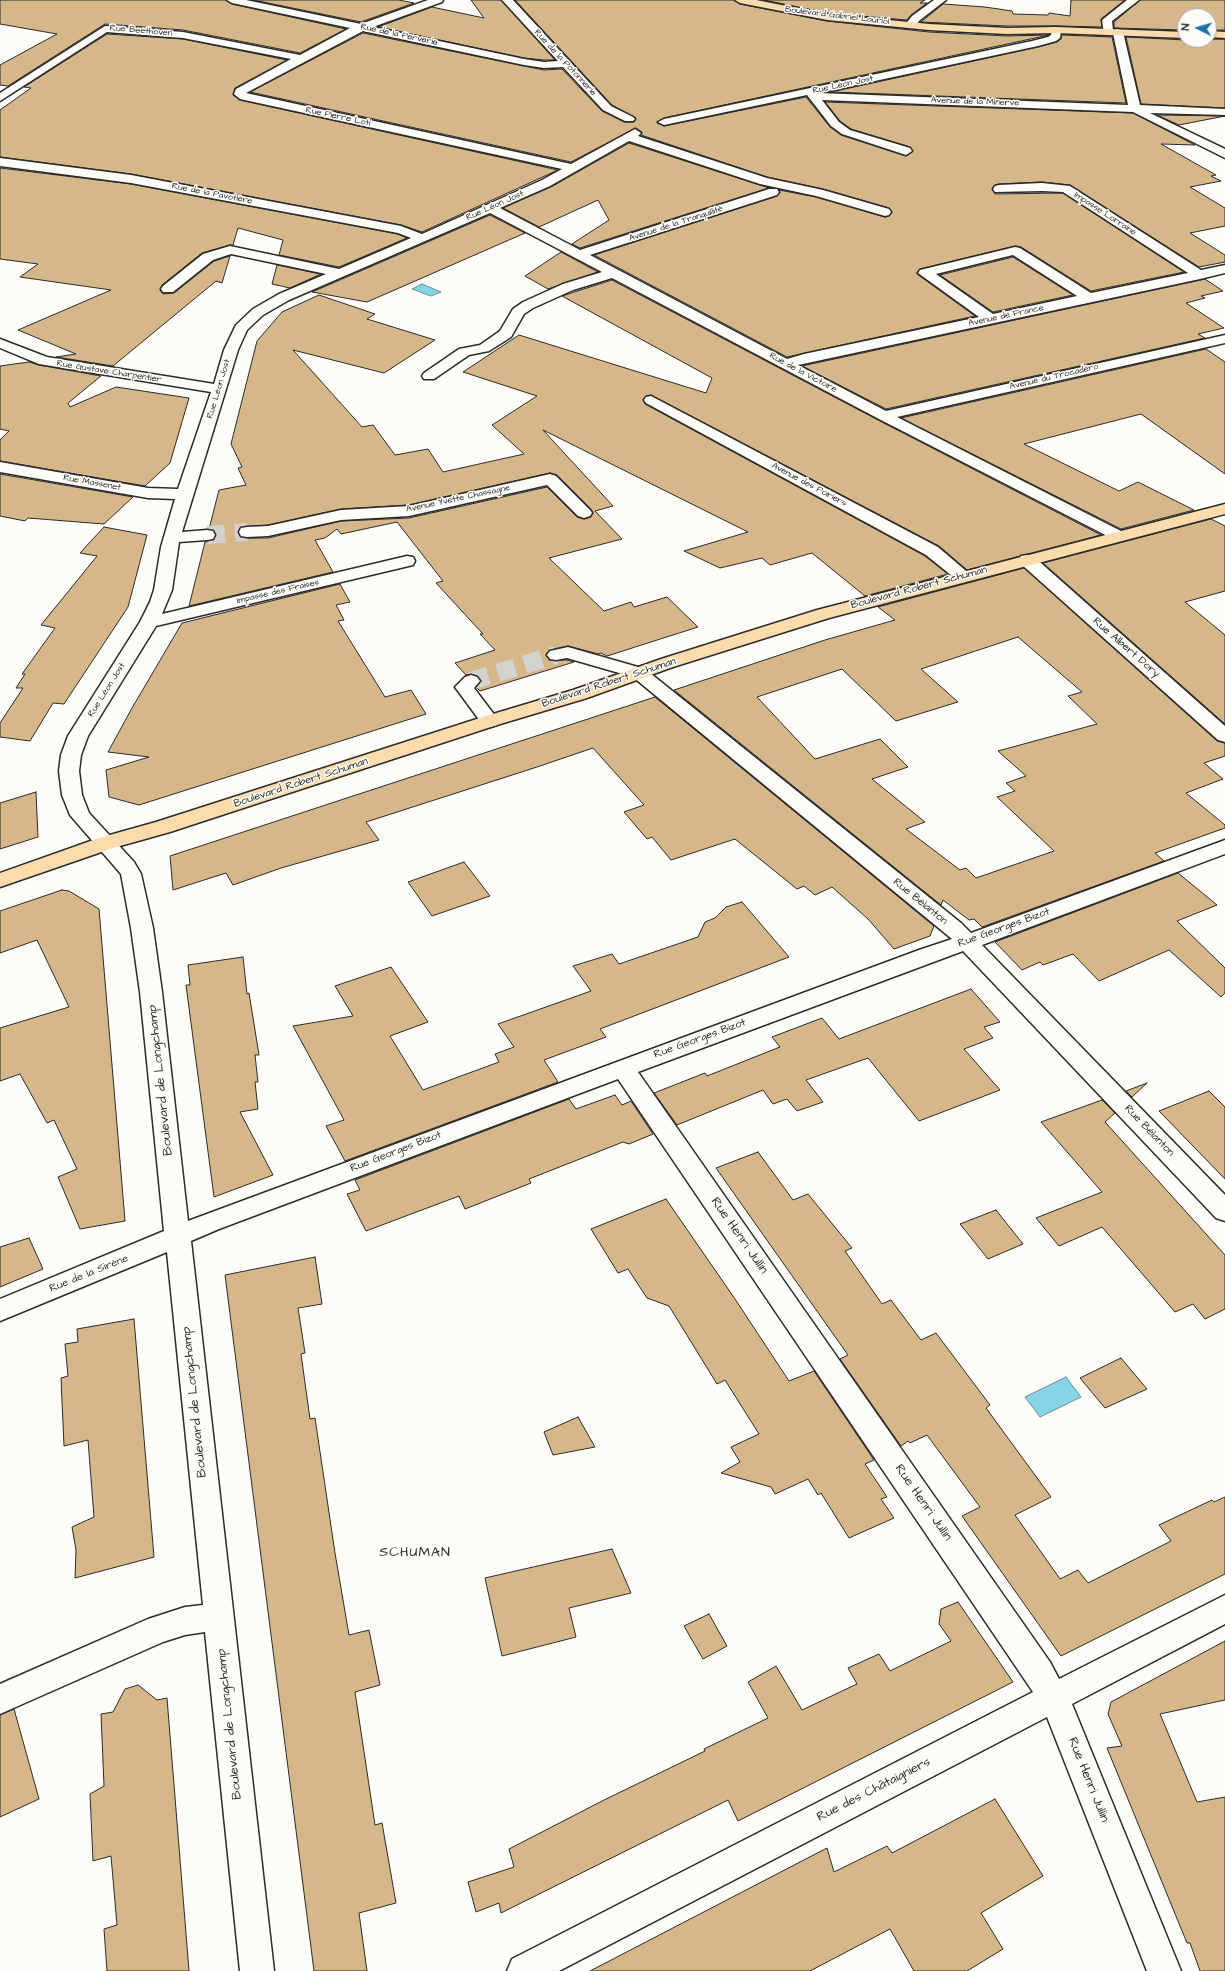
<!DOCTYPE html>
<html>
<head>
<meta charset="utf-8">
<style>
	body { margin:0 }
	#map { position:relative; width:1225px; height:1971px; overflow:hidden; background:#fdfcf7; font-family:"Architects Daughter",sans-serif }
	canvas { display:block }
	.north { position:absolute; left:1177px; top:8px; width:40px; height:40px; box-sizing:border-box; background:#fdfcf7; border:1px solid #a9a8a5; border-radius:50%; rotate:275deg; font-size:11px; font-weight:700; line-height:16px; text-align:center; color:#2b2b2b }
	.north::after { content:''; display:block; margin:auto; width:14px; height:18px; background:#1f6fb2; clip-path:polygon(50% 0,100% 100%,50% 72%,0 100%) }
</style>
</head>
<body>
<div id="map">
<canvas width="1225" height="1971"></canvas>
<div class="north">N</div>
</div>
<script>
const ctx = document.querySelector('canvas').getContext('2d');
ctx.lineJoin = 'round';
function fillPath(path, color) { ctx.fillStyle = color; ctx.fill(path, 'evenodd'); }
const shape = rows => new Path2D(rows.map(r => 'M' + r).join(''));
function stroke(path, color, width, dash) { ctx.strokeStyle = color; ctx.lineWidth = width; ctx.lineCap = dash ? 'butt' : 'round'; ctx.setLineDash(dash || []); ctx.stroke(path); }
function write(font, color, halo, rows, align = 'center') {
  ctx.font = font + ' "Architects Daughter",sans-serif'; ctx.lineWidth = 3; ctx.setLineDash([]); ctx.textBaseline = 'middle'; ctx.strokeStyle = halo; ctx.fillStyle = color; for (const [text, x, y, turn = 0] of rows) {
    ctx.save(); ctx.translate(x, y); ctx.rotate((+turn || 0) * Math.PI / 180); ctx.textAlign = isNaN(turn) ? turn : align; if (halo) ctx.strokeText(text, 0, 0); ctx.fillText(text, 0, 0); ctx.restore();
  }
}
const water = shape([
	[422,284,441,292,431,296,412,289,422,284],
	[1066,1377,1081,1397,1040,1417,1025,1397,1066,1377]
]);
fillPath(water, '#87d4e6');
stroke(water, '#62909b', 1);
const building = shape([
	[0,0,226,0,232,4,346,29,300,53,183,30,105,24,8,86,0,85,0,65,57,34,0,24,0,0],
	[253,0,399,0,414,3,361,22,253,0],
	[471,0,501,0,555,60,544,60,524,58,378,27,432,7,484,18,471,0],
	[515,0,734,0,740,4,827,21,929,32,1007,36,1049,35,664,118,657,123,664,126,806,97,830,127,841,135,906,156,913,151,910,147,851,129,840,121,825,102,1133,113,1195,145,1161,144,1216,175,1211,176,1221,181,1190,187,1225,208,1225,226,1190,233,1225,255,1225,262,1199,267,1070,185,1042,182,999,184,995,185,992,188,995,194,1063,193,1184,272,1091,291,1021,247,1015,246,920,269,917,272,917,274,975,316,787,357,594,255,777,196,780,193,779,190,816,197,885,217,889,216,892,213,889,208,823,189,767,177,641,135,642,132,636,128,571,162,250,92,363,33,524,66,544,70,562,69,602,111,624,122,634,122,636,118,612,105,515,0],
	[764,0,925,0,920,3,927,3,911,15,907,20,827,13,764,0],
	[1071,0,1125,0,1101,19,1102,27,1056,26,1007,26,921,22,943,4,985,7,1012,11,1013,14,1048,15,1049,13,1070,16,1071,0],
	[1140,0,1225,0,1225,30,1209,30,1209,16,1185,16,1185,30,1114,28,1114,22,1140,0],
	[107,34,183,39,287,60,235,88,233,95,240,100,558,170,422,232,401,225,131,174,0,157,0,110,31,88,24,87,107,34],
	[1062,35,1112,37,1126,103,831,92,1038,47,1057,42,1061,39,1062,35],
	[1126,37,1185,40,1225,39,1225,108,1141,104,1126,37],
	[1157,115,1225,116,1179,125,1157,115],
	[629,143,760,185,769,188,580,248,572,244,609,220,598,200,539,227,503,208,551,187,629,143],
	[0,168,131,184,398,234,407,238,339,267,279,255,283,240,238,228,233,245,230,245,202,253,162,285,160,290,163,294,174,293,214,261,230,256,222,283,216,281,113,366,56,357,76,354,18,330,111,290,20,277,38,264,0,259,0,168],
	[490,215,525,233,367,302,312,292,490,215],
	[561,252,598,272,548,289,525,276,561,252],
	[1013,257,1073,295,993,312,940,275,1013,257],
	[277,265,321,274,290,288,272,284,277,265],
	[1205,279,1223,291,1201,296,1205,298,1186,303,1224,328,1198,334,1205,338,886,409,802,366,1205,279],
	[612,280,878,420,1101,535,967,570,939,546,651,395,646,396,643,399,645,404,925,556,948,574,865,596,812,553,770,565,762,558,720,568,684,551,748,532,543,430,613,506,595,511,622,539,549,558,604,611,631,602,634,607,667,597,698,627,607,656,601,653,598,654,568,646,550,650,546,655,550,660,567,660,574,662,480,691,476,687,482,681,478,676,471,674,466,675,455,663,495,650,480,634,483,634,436,583,443,581,397,522,341,534,337,529,325,538,315,540,333,572,189,606,205,542,213,540,216,536,214,530,209,529,219,490,246,485,238,468,242,467,231,444,257,341,282,312,319,295,375,314,367,319,435,340,384,373,293,350,362,427,373,425,395,455,428,449,443,472,524,454,492,425,537,396,463,372,519,335,706,393,712,378,562,296,612,280],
	[550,473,557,475,591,509,593,512,591,517,584,519,577,517,547,487,409,518,341,521,268,538,247,538,241,537,238,533,241,527,268,525,341,509,409,505,550,473],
	[1206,349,1225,362,1225,474,1141,414,1024,444,1119,491,1138,482,1194,510,1121,529,901,418,1206,349],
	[29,362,39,365,101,376,68,403,70,407,116,387,189,398,170,463,145,486,0,461,0,440,9,431,0,429,0,366,29,362],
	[0,474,133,497,104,524,28,518,25,521,0,516,0,474],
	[1211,519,1225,526,1225,591,1185,602,1225,635,1225,724,1043,563,1211,519],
	[104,527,147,535,128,607,64,704,53,703,30,741,0,737,0,723,23,688,16,688,25,674,22,674,55,628,41,625,97,556,80,553,104,527],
	[1024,568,1217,741,1225,743,1225,756,1204,763,1223,779,1186,793,1225,825,1225,828,1155,853,1164,861,982,927,974,919,969,920,943,900,941,905,674,690,825,640,895,620,878,607,1024,568],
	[1018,637,1082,692,1068,696,1097,724,998,751,1026,776,1006,783,1015,791,997,797,1054,851,976,878,966,868,960,870,906,829,925,822,872,779,908,767,880,739,815,759,757,697,842,669,896,721,958,702,921,669,1018,637],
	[340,584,350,602,336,605,344,620,338,621,385,697,411,690,426,714,139,805,109,797,106,770,149,757,108,752,132,708,182,623,340,584],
	[655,697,934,926,930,936,894,949,868,919,832,887,815,895,804,886,797,889,735,839,671,860,652,837,647,839,624,812,644,805,593,748,534,768,366,822,379,840,281,868,233,885,226,873,173,890,170,856,655,697],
	[36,792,38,837,0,849,0,803,36,792],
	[464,862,490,896,432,916,408,882,464,862],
	[1178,873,1217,905,1177,921,1225,968,1225,993,1221,997,1169,950,1099,981,1073,954,1043,965,1040,962,1022,970,995,942,1178,873],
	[62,890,69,891,99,909,125,1221,80,1229,58,1177,77,1169,54,1120,47,1123,20,1074,0,1081,0,1028,69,1007,37,940,0,953,0,911,62,890],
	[742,902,789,957,600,1029,606,1037,544,1060,558,1082,345,1161,326,1126,344,1120,293,1026,353,1016,335,986,391,967,428,1022,390,1036,423,1090,499,1062,495,1054,514,1047,498,1024,591,991,573,966,612,954,619,964,698,937,705,922,715,918,726,907,742,902],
	[243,957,247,994,249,993,259,1055,255,1055,258,1082,255,1082,258,1109,240,1112,273,1175,214,1197,186,985,190,985,188,965,243,957],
	[971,989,1000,1022,984,1027,993,1038,964,1049,1000,1090,919,1121,868,1058,806,1080,823,1102,797,1111,787,1099,773,1104,763,1090,677,1125,654,1093,705,1073,707,1076,780,1047,772,1037,822,1018,839,1039,971,989],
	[1147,1083,1132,1097,1126,1091,1147,1083],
	[1209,1091,1225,1107,1225,1179,1159,1111,1209,1091],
	[615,1095,622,1105,631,1101,653,1134,629,1144,623,1142,529,1179,531,1183,465,1209,459,1196,366,1231,347,1194,360,1190,355,1180,569,1099,576,1109,615,1095],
	[1102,1100,1115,1113,1105,1122,1225,1255,1225,1309,1205,1319,1193,1304,1175,1312,1102,1227,1059,1246,1036,1218,1102,1192,1041,1122,1102,1100],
	[758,1152,793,1200,808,1194,852,1248,845,1251,882,1304,891,1300,921,1340,936,1333,990,1405,986,1408,1051,1497,1015,1515,1060,1579,1078,1570,1088,1583,1171,1541,1159,1525,1212,1500,1214,1502,1225,1497,1225,1574,1061,1656,962,1516,980,1507,927,1435,910,1443,908,1441,901,1446,840,1359,848,1355,716,1168,758,1152],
	[666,1199,735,1299,789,1381,814,1371,874,1460,865,1464,887,1497,881,1499,894,1518,849,1538,821,1493,818,1495,808,1479,775,1494,771,1487,721,1473,740,1462,731,1447,759,1434,725,1380,717,1384,669,1306,647,1298,628,1269,618,1273,591,1229,666,1199],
	[996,1210,1023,1244,988,1259,960,1224,996,1210],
	[29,1238,43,1269,0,1287,0,1247,29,1238],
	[315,1257,322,1304,298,1308,305,1353,301,1354,310,1419,315,1418,335,1553,349,1635,369,1630,380,1685,355,1692,375,1825,382,1823,396,1903,359,1913,367,1971,314,1971,225,1275,315,1257],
	[134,1319,154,1557,75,1578,76,1550,72,1527,94,1517,88,1440,64,1446,61,1378,68,1376,65,1344,78,1342,77,1329,134,1319],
	[1121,1358,1147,1389,1105,1408,1080,1378,1121,1358],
	[578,1417,595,1447,553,1455,544,1432,578,1417],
	[612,1549,631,1593,569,1608,576,1637,502,1656,485,1578,612,1549],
	[958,1602,1013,1682,738,1821,728,1800,501,1913,499,1903,476,1912,468,1882,514,1867,509,1849,604,1800,705,1751,704,1749,768,1718,748,1682,776,1666,802,1710,857,1684,848,1668,879,1654,890,1671,951,1641,939,1624,941,1609,958,1602],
	[709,1614,727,1646,703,1659,684,1626,709,1614],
	[1225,1641,1225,1700,1160,1714,1197,1802,1225,1797,1225,1971,1200,1971,1190,1943,1187,1943,1107,1748,1122,1746,1108,1714,1111,1702,1225,1641],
	[138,1685,157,1700,167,1698,189,1971,107,1971,104,1929,117,1925,111,1856,93,1861,90,1794,104,1786,101,1714,113,1712,125,1689,138,1685],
	[14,1709,39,1799,0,1817,0,1715,14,1709],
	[995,1799,1043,1876,981,1913,1003,1949,967,1971,914,1971,890,1929,810,1971,590,1971,827,1848,834,1872,887,1846,892,1853,995,1799]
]);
fillPath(building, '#d6b78a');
stroke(building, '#2b2b2b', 1);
stroke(shape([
	[207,535,247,532],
	[471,681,556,655]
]), '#d3d2ce', 18, [18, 10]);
const minor = shape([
	[227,0,246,0,361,24,428,0,443,0,442,2,373,27,524,59,544,62,558,61,502,0,513,0,611,106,633,117,635,119,633,121,625,121,603,110,563,67,544,68,524,65,363,31,246,93,571,164,635,129,641,133,638,136,767,178,823,190,889,209,891,212,889,215,885,216,816,196,760,184,629,141,550,186,500,208,580,250,769,189,777,189,779,192,777,195,590,255,787,359,804,354,979,317,918,273,920,270,1015,247,1020,248,1091,293,1188,273,1063,192,1042,191,995,192,993,189,995,186,999,185,1042,183,1070,186,1201,270,1225,265,1225,273,1200,279,798,365,886,411,1225,335,1225,343,897,417,1123,532,1125,536,1123,540,1117,541,879,419,612,278,573,290,533,308,524,314,511,337,489,351,469,355,434,379,424,379,422,376,424,373,459,349,480,345,500,331,513,309,523,302,563,284,602,272,490,213,289,300,263,315,247,330,238,350,182,532,207,530,213,531,215,535,213,539,207,540,179,542,172,590,162,614,407,556,413,557,415,561,413,565,156,626,88,736,81,755,79,771,82,795,89,813,134,862,141,874,153,928,162,992,188,1221,919,950,952,939,633,677,567,658,556,660,550,659,547,655,550,651,568,647,645,669,961,923,971,933,1225,840,1225,854,982,945,1225,1195,1225,1221,1216,1218,963,951,638,1072,1050,1662,1059,1679,1225,1595,1225,1624,1072,1704,1181,1971,1147,1971,1047,1717,559,1971,507,1971,512,1959,1033,1692,618,1079,219,1229,191,1241,274,1971,240,1971,205,1632,185,1635,163,1642,0,1714,0,1684,148,1619,185,1607,203,1605,167,1252,0,1321,0,1299,164,1231,140,992,131,928,121,874,70,815,62,795,59,771,61,755,68,736,140,622,150,602,154,590,161,547,175,499,148,498,0,472,0,462,148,488,178,489,211,392,39,364,0,348,0,339,47,357,214,384,224,350,236,325,253,309,279,294,326,274,231,254,213,260,173,292,163,292,161,289,163,286,203,254,230,246,339,269,411,238,398,233,131,183,0,166,0,158,131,175,401,226,422,234,542,180,562,169,240,99,234,94,236,89,291,59,183,38,107,32,0,101,0,93,105,26,183,32,300,55,350,28,232,3,227,0],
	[1013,255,1077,296,993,314,936,274,1013,255],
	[934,0,946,0,920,20,914,27,906,27,905,25,912,16,934,0],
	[1127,0,1139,0,1112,21,1113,31,1118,29,1123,32,1140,105,1225,109,1225,115,1150,113,1225,149,1225,158,1133,112,822,100,839,122,850,130,910,148,912,151,906,155,842,134,831,126,807,95,664,125,658,122,664,119,1032,41,1048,37,1051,35,1052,28,1056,27,1061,30,1060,38,1056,41,1038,46,819,93,1128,105,1113,33,1108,35,1104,34,1102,20,1127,0],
	[651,396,938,547,972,576,969,580,963,581,957,580,926,555,646,403,644,400,646,397,651,396],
	[550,474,556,476,590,510,592,513,590,516,584,518,578,516,547,485,409,516,341,520,268,536,247,537,241,536,239,532,241,528,247,527,268,526,341,510,409,506,550,474],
	[1027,555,1033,556,1225,726,1225,742,1218,740,1021,564,1019,560,1021,556,1027,555],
	[471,675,477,677,480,681,474,688,499,721,497,725,490,727,483,725,455,687,465,677,471,675]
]);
const major = shape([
	[735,0,756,0,827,14,929,24,1007,28,1056,27,1185,32,1185,38,1056,33,1007,34,929,30,827,20,740,3,735,0],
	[1209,31,1225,32,1225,38,1209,37,1209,31],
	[1225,504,1225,514,829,618,673,667,587,698,497,725,170,832,113,848,0,887,0,873,99,838,156,822,483,717,573,690,661,659,817,610,1225,504]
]);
stroke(minor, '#2b2b2b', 3);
stroke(major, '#2b2b2b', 3);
fillPath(minor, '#fdfcf7');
fillPath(major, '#fcdcac');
write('9px', '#2b2b2b', '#fdfcf7', [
	["Boulevard Gabriel Lauriol",837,16,7],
	["Rue Beethoven",141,31,5],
	["Rue de la Perverie",399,35,12],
	["Rue de la Potonnerie",565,63,47],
	["Rue Léon Jost",843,85,-12],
	["Avenue de la Minerve",975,102,2],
	["Rue Pierre Loti",338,117,12],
	["Rue de la Pavotière",212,194,11],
	["Rue Léon Jost",495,206,-24],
	["Impasse Lorraine",1105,214,33],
	["Avenue de la Tranquillité",676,224,-18],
	["Avenue de France",1006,316,-12],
	["Rue Gustave Charpentier",109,372,9],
	["Rue de la Victoire",803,373,28],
	["Avenue du Trocadéro",1054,377,-13],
	["Rue Léon Jost",219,389,-73],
	["Rue Massenet",92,483,10],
	["Avenue des Poiriers",809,485,28],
	["Avenue Yvette Chassagne",458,499,-12],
	["Impasse des Fraises",278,592,-13],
	["Rue Léon Jost",107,690,-58]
]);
write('11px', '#2b2b2b', '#fdfcf7', [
	["Boulevard Robert Schuman",919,588,-15],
	["Rue Albert Dory",1126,648,41],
	["Boulevard Robert Schuman",609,683,-18],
	["Boulevard Robert Schuman",301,783,-18],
	["Rue Bélanton",920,902,39],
	["Rue Georges Bizot",1004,928,-20],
	["Rue Georges Bizot",700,1039,-20],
	["Rue Bélanton",1149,1131,46],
	["Rue Georges Bizot",396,1152,-21],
	["Rue de la Sirène",89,1274,-22]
]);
write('13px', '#2b2b2b', '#fdfcf7', [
	["Boulevard de Longchamp",161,1080,-96],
	["Rue Henri Jullin",739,1236,55],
	["Boulevard de Longchamp",195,1402,-96],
	["Rue Henri Jullin",923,1503,55],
	["Boulevard de Longchamp",230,1724,-96],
	["Rue Henri Jullin",1088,1780,68],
	["Rue des Châtaigniers",874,1790,-27]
]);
ctx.letterSpacing = '1px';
write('14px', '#2b2b2b', '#fdfcf7', [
	["SCHUMAN",415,1553]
]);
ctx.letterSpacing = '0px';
</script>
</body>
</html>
